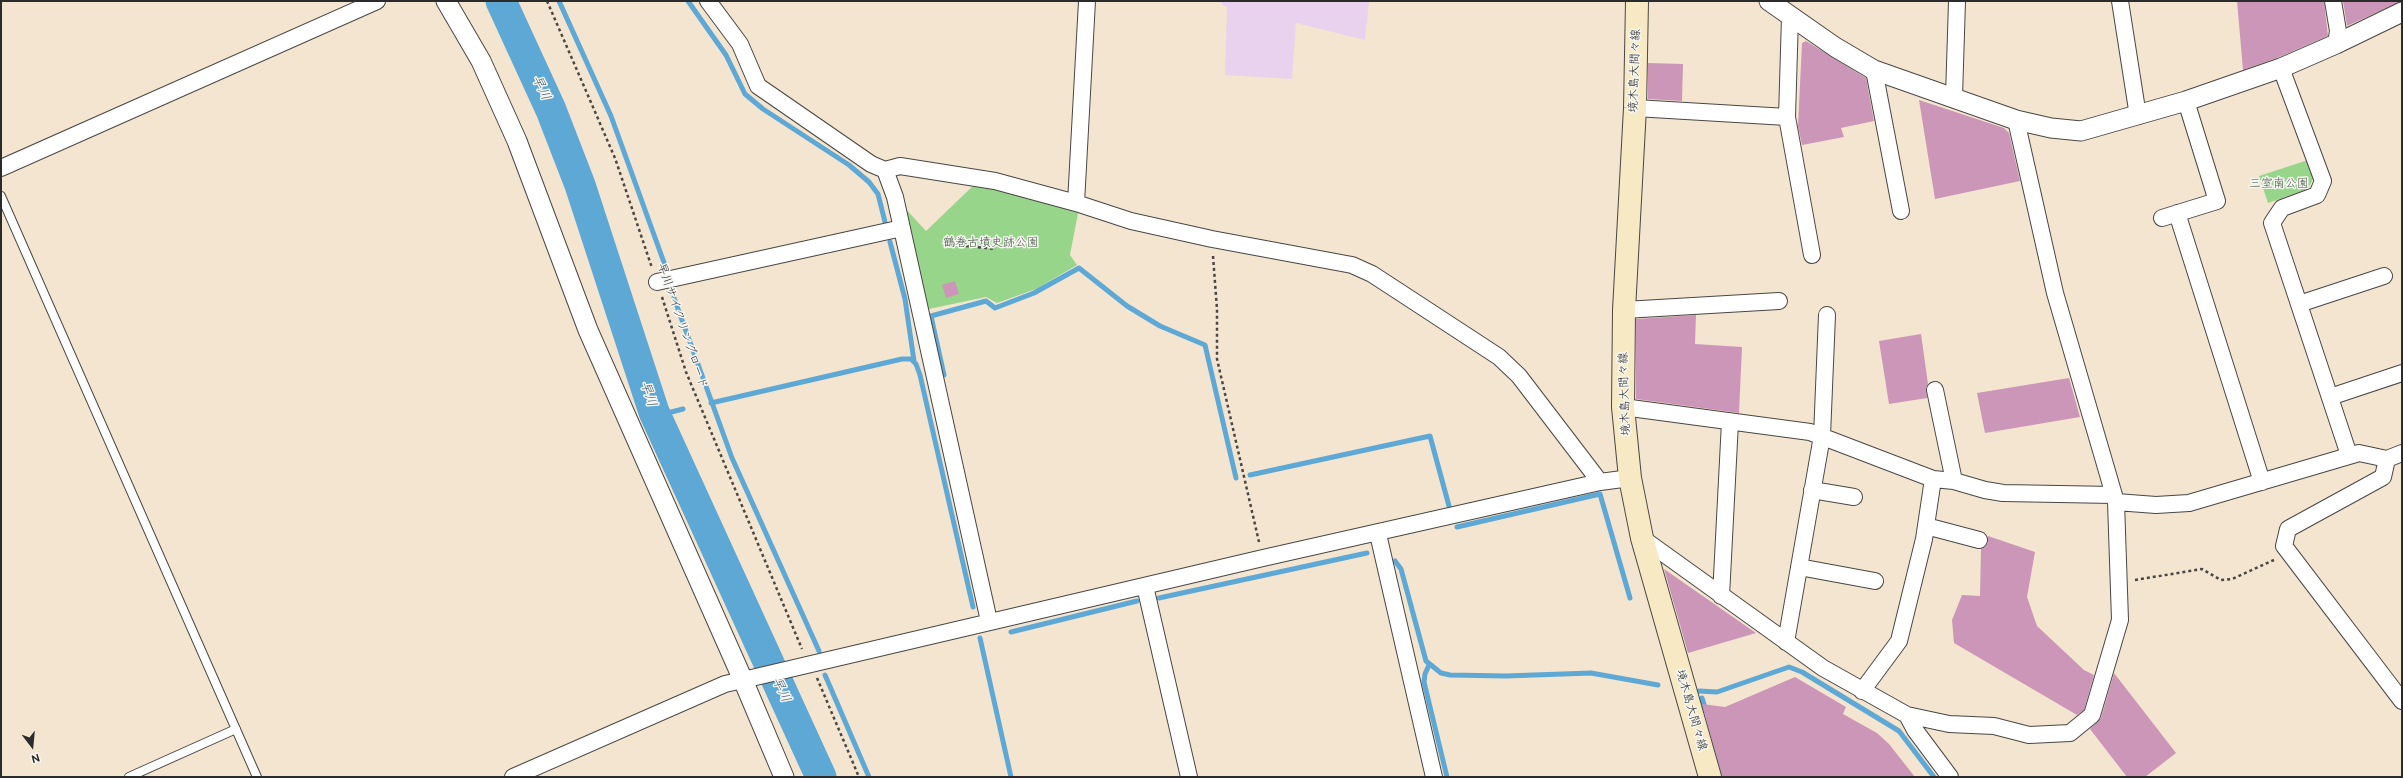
<!DOCTYPE html>
<html>
<head>
<meta charset="utf-8">
<style>
	body { margin:0 }
	#map { position:relative; width:2403px; height:778px; overflow:hidden; background:#f4e5d0; font-family:"Balsamiq Sans",sans-serif }
	canvas { display:block }
	.frame { position:absolute; inset:0; border:2px solid #2b2b2b; pointer-events:none }
	.north { position:absolute; left:12px; top:726px; width:40px; height:40px; -webkit-text-stroke:3px #f6f6f2; paint-order:stroke; rotate:164deg; font-size:11px; font-weight:700; line-height:16px; text-align:center; color:#2b2b2b }
	.north::after { content:''; display:block; margin:auto; width:14px; height:18px; background:#2b2b2b; clip-path:polygon(50% 0,100% 100%,50% 72%,0 100%) }
</style>
</head>
<body>
<div id="map">
<canvas width="2403" height="778"></canvas>
<div class="frame"></div>
<div class="north">N</div>
</div>
<script>
const ctx = document.querySelector('canvas').getContext('2d');
ctx.lineJoin = 'round';
function fillPath(path, color) { ctx.fillStyle = color; ctx.fill(path, 'evenodd'); }
const shape = rows => new Path2D(rows.map(r => 'M' + r).join(''));
function stroke(path, color, width, dash) { ctx.strokeStyle = color; ctx.lineWidth = width; ctx.lineCap = dash ? 'butt' : 'round'; ctx.setLineDash(dash || []); ctx.stroke(path); }
function write(font, color, halo, rows, align = 'center') {
  ctx.font = font + ' "Balsamiq Sans","Klee One",sans-serif'; ctx.lineWidth = 3; ctx.setLineDash([]); ctx.textBaseline = 'middle'; ctx.strokeStyle = halo; ctx.fillStyle = color; for (const [text, x, y, turn = 0] of rows) {
    ctx.save(); ctx.translate(x, y); ctx.rotate((+turn || 0) * Math.PI / 180); ctx.textAlign = isNaN(turn) ? turn : align; if (halo) ctx.strokeText(text, 0, 0); ctx.fillText(text, 0, 0); ctx.restore();
  }
}
fillPath(shape([
	[1222,1,1369,1,1365,40,1296,23,1292,79,1225,75,1227,7,1222,5]
]), '#e8d2ee');
fillPath(shape([
	[2308,160,2314,177,2308,189,2268,203,2259,176],
	[975,184,1028,197,1078,213,1070,255,1077,265,1036,289,997,303,986,297,924,310,903,206,926,231]
]), '#97d58b');
stroke(shape([
	[559,1,611,116,666,268],
	[688,1,726,55,745,94,763,109,849,165,869,182,878,194,885,222],
	[890,242,905,299,914,361],
	[674,298,732,458,819,651],
	[944,375,931,316,986,301,995,308,1034,293,1079,268,1127,306,1160,326,1205,345,1236,478],
	[711,403,902,359,911,359,916,364,920,375,973,607],
	[656,416,683,409],
	[1250,475,1430,436,1449,506],
	[1457,527,1600,494,1630,598],
	[1395,561,1401,569,1426,661,1441,673,1450,675,1506,676,1591,673,1658,685],
	[1159,598,1367,553],
	[1011,632,1137,601],
	[980,638,1011,777],
	[1429,665,1425,674,1424,682,1447,777],
	[825,675,869,777],
	[1699,691,1717,692,1789,667,1802,672,1899,731,1934,777],
	[1702,698,1706,711]
]), '#5ea8d6', 5);
stroke(shape([
	[501,1,551,110,580,185,654,412,821,777]
]), '#5ea8d6', 31);
fillPath(shape([
	[2237,1,2324,1,2328,36,2277,58,2243,70],
	[2343,1,2402,1,2347,26],
	[1806,41,1866,78,1874,121,1841,128,1844,137,1802,145,1798,126,1802,43],
	[1648,63,1683,64,1682,101,1648,99],
	[1919,100,2004,128,2009,133,2020,181,1935,199],
	[955,281,959,294,946,298,942,285],
	[1696,315,1695,344,1742,347,1739,413,1636,399,1636,319],
	[1921,334,1928,384,1926,387,1927,398,1889,404,1879,341],
	[2069,378,2080,417,1985,433,1977,393],
	[1988,536,2035,552,2027,597,2037,626,2084,670,2094,675,2084,710,2077,715,1954,643,1952,620,1962,595,1980,596,1981,549,1988,543],
	[1664,569,1756,633,1688,653],
	[2114,673,2176,753,2145,777,2127,777,2090,729,2101,718],
	[1795,677,1846,707,1843,714,1877,733,1889,744,1915,777,1722,777,1702,704,1725,707]
]), '#cc96b8');
const service = shape([
	[1,196,257,777],
	[129,777,236,729]
]);
const minor = shape([
	[708,1,740,44,758,86,871,164,885,170,900,166,995,181,1076,203,1131,221,1212,239,1352,265,1372,274,1499,357,1519,376,1600,482],
	[2120,1,2138,116],
	[2333,1,2338,31,2336,44],
	[1790,17,1787,117,1812,255],
	[2281,68,2323,181,2317,195,2282,208,2272,223,2349,455],
	[1874,70,1901,211],
	[1954,97,1957,1],
	[1635,108,1787,117],
	[1,168,377,1],
	[885,170,895,197,989,621],
	[1076,203,1087,1],
	[2177,213,2262,482],
	[2162,218,2217,201,2186,101],
	[657,282,902,228],
	[2299,304,2384,276],
	[1624,310,1779,301],
	[1935,390,1954,481],
	[2330,397,2402,373],
	[1623,407,1810,432,1933,479,1954,481,1985,490,2003,493,2114,495],
	[2387,459,2383,477,2288,529,2284,546,2402,701],
	[1812,490,1854,497],
	[2116,502,2156,505,2189,503,2359,453,2387,459,2402,453],
	[1926,526,1979,540],
	[1378,534,1434,777],
	[1642,538,1823,668,1907,715,1915,730,1950,777],
	[1799,567,1875,581],
	[1145,586,1189,777],
	[1721,596,1730,422],
	[1786,642,1822,436,1827,315],
	[1862,691,1899,641,1924,539,1933,479],
	[1907,715,1949,724,1994,726,2029,735,2070,733,2092,715,2120,620,2116,502,2055,293,2016,120],
	[513,777,725,684,743,680,1263,558,1600,482,1630,478]
]);
const tertiary = shape([
	[446,1,481,61,517,141,588,330,743,680,784,777],
	[1769,1,1835,47,1874,70,2016,120,2051,128,2081,131,2186,101,2281,68,2336,44,2402,12]
]);
const secondary = shape([
	[1637,1,1635,108,1624,310,1623,407,1630,478,1642,538,1710,777]
]);
stroke(service, '#494744', 10);
stroke(minor, '#494744', 18);
stroke(tertiary, '#494744', 21);
stroke(secondary, '#494744', 24);
stroke(shape([
	[547,1,615,158,652,268],
	[966,246,996,249],
	[1213,256,1217,309,1217,359,1259,542],
	[662,297,686,372,802,649],
	[2135,580,2202,569,2221,580,2232,579,2274,560],
	[817,678,859,777]
]), '#494744', 2.5, [3, 3]);
stroke(service, '#fff', 8);
stroke(minor, '#fff', 16);
stroke(tertiary, '#fff', 19);
stroke(secondary, '#f6e9c3', 22);
write('12px', '#2b2b2b', '#f6f6f2', [
	["境木島大間々線",1635,71,-88],
	["早川サイクリングロード",682,326,71],
	["境木島大間々線",1625,394,-92],
	["境木島大間々線",1691,710,74]
]);
write('12px', '#465643', '#f6f6f2', [
	["三室南公園",2279,184],
	["鶴巻古墳史跡公園",991,243]
]);
write('italic 13px', '#3d5767', '#f6f6f2', [
	["早川",541,88,65],
	["早川",648,394,72],
	["早川",781,690,65]
]);
</script>
</body>
</html>
